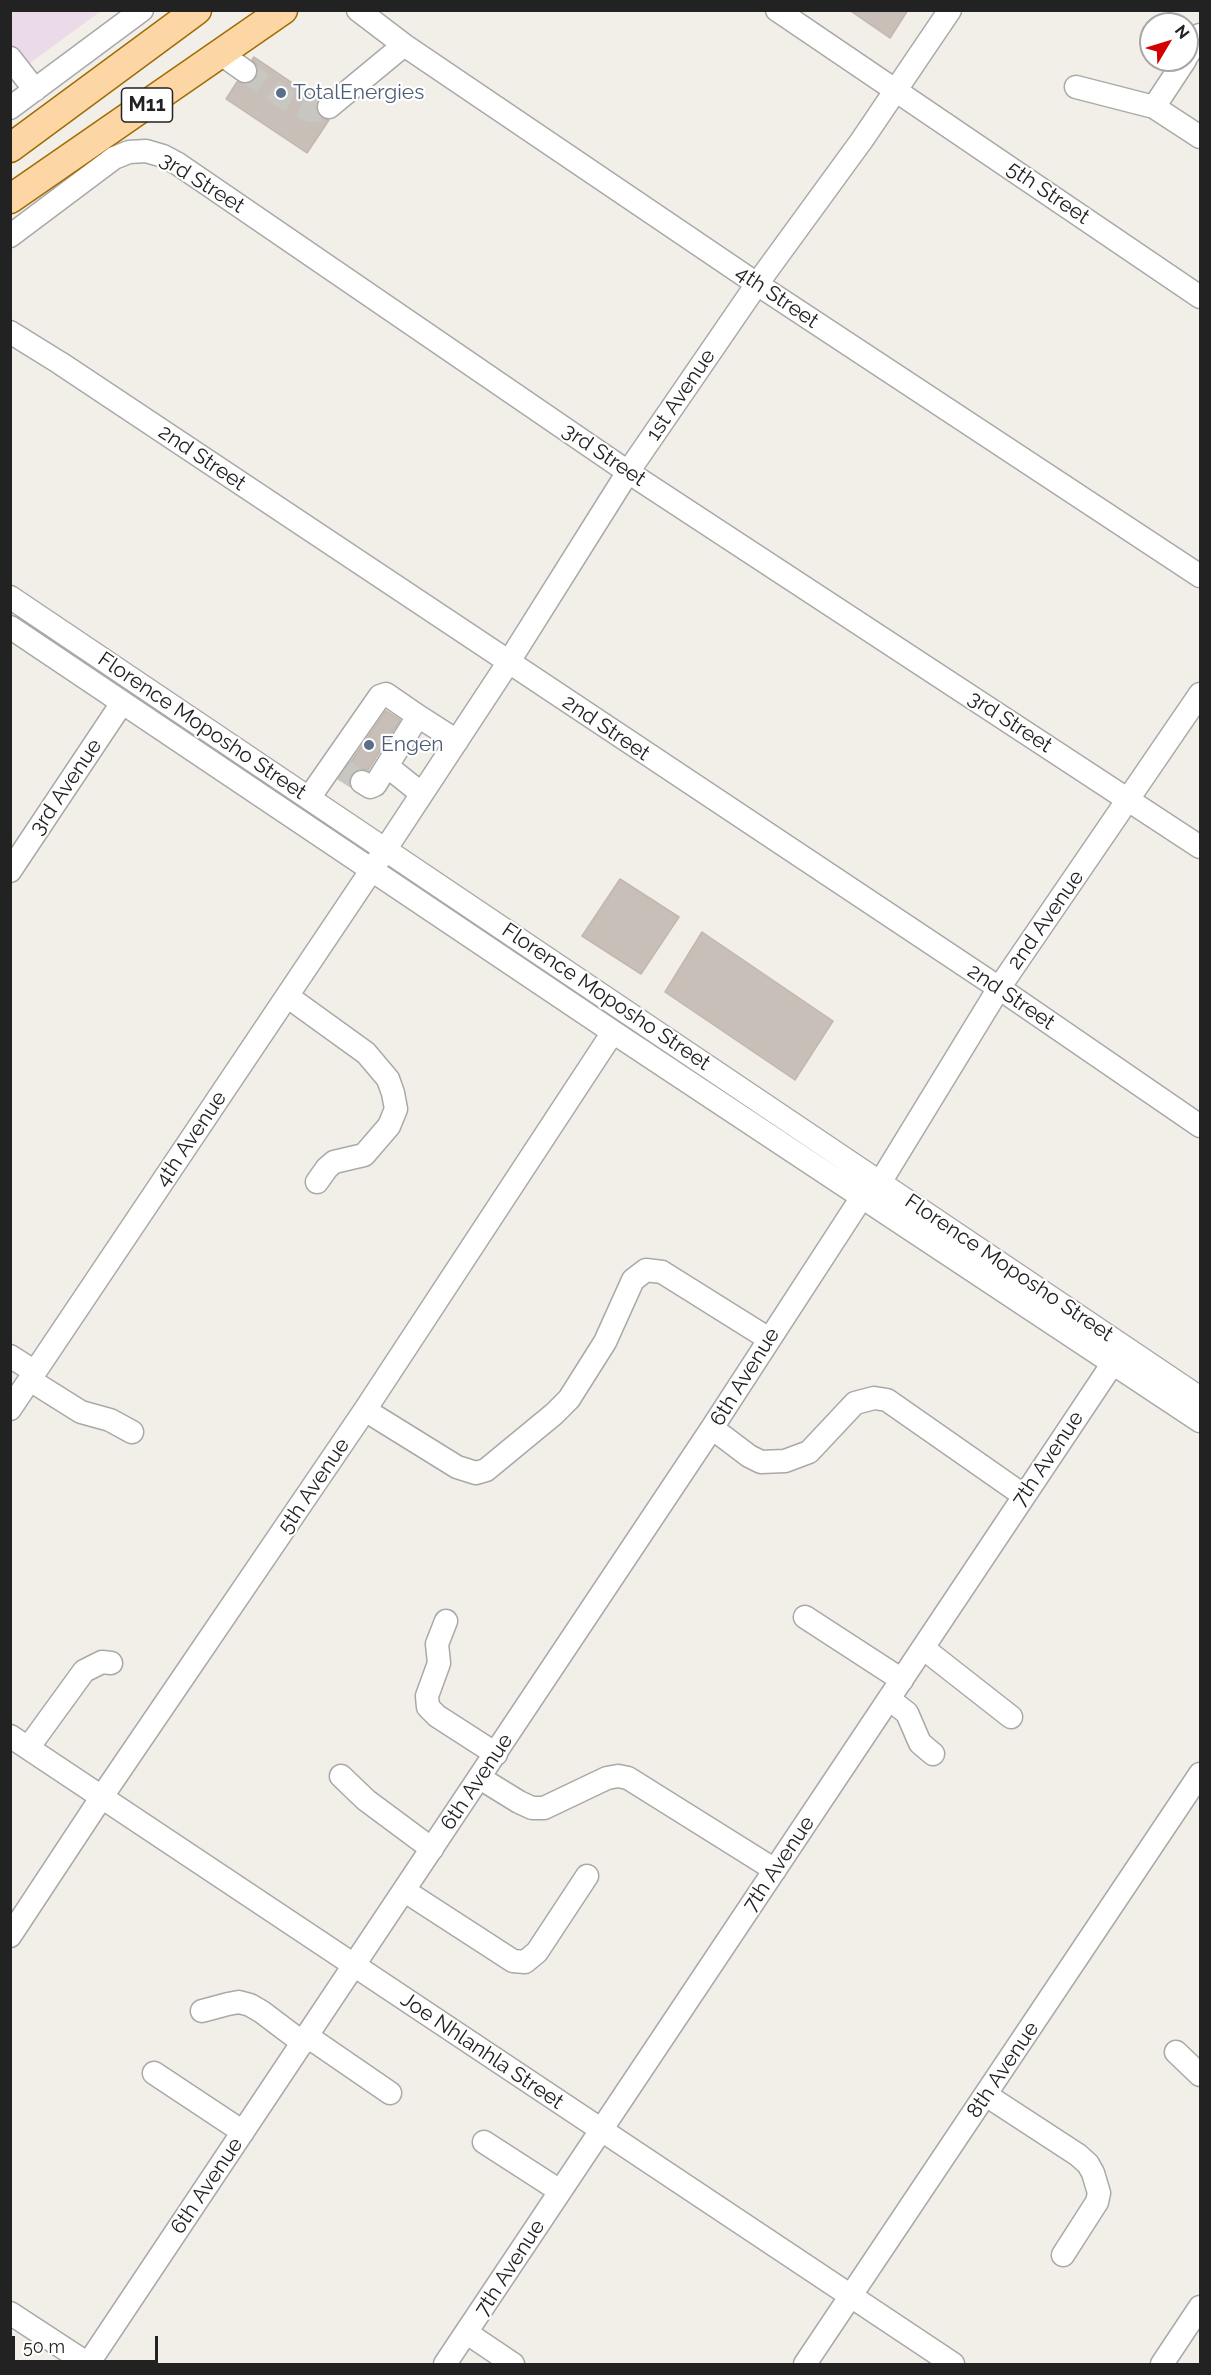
<!DOCTYPE html>
<html>
<head>
<meta charset="utf-8">
<style>
	body { margin:0 }
	#map { position:relative; width:1211px; height:2375px; overflow:hidden; background:#f2efe9; font-family:Raleway,sans-serif }
	canvas { display:block }
	.frame { position:absolute; inset:0; border:12px solid #222; pointer-events:none }
	.north { position:absolute; left:1139px; top:12px; width:60px; height:60px; box-sizing:border-box; background:#fff; border:2px solid #a7a7a7; border-radius:50%; rotate:52deg; font-size:16px; font-weight:700; line-height:24px; text-align:center; color:#222 }
	.north::after { content:''; display:block; margin:auto; width:21px; height:27px; background:#d40000; clip-path:polygon(50% 0,100% 100%,50% 72%,0 100%) }
	.scale { position:absolute; left:12px; top:2336px; width:146px; height:27px; box-sizing:border-box; border:3px solid #222; border-top:0; padding-left:8px; font-size:18px; line-height:21px; white-space:nowrap; color:#222; -webkit-text-stroke:4px #fff; paint-order:stroke }
</style>
</head>
<body>
<div id="map">
<canvas width="1211" height="2375"></canvas>
<div class="frame"></div>
<div class="north">N</div>
<div class="scale">50 m</div>
</div>
<script>
const ctx = document.querySelector('canvas').getContext('2d');
ctx.lineJoin = 'round';
function fillPath(path, color) { ctx.fillStyle = color; ctx.fill(path, 'evenodd'); }
const shape = rows => new Path2D(rows.map(r => 'M' + r).join(''));
function stroke(path, color, width, dash) { ctx.strokeStyle = color; ctx.lineWidth = width; ctx.lineCap = dash ? 'butt' : 'round'; ctx.setLineDash(dash || []); ctx.stroke(path); }
function write(font, color, halo, rows, align = 'center') {
  ctx.font = font + ' Raleway,sans-serif'; ctx.lineWidth = 4.5; ctx.setLineDash([]); ctx.textBaseline = 'middle'; ctx.strokeStyle = halo; ctx.fillStyle = color; for (const [text, x, y, turn = 0] of rows) {
    ctx.save(); ctx.translate(x, y); ctx.rotate((+turn || 0) * Math.PI / 180); ctx.textAlign = isNaN(turn) ? turn : align; if (halo) ctx.strokeText(text, 0, 0); ctx.fillText(text, 0, 0); ctx.restore();
  }
}
fillPath(shape([
	[11,11,101,11,11,77]
]), '#ebdbe8');
const building = shape([
	[849,10,908,10,890,38,849,10],
	[254,57,318,100,316,109,318,115,329,120,307,153,226,99,237,82,250,83,256,78,258,72,257,65,252,60,254,57],
	[386,711,400,720,368,770,362,769,355,770,350,775,349,785,339,779,386,711],
	[620,879,679,917,641,974,582,936,620,879],
	[702,932,833,1021,795,1080,665,992,702,932]
]);
fillPath(building, '#c7bfb8');
stroke(building, '#c4b6ab', 1.5);
stroke(shape([
	[245,71,287,100,310,111,323,111,329,107],
	[343,770,362,782]
]), '#c8c6c1', 22, [22, 11]);
const minor = shape([
	[358,10,404,45,757,284,1200,576],
	[777,10,1200,297],
	[221,54,245,71],
	[1187,56,1200,35],
	[10,58,35,90],
	[1076,87,1154,107,1200,137],
	[329,107,404,45],
	[1154,107,1185,60],
	[10,108,142,10],
	[10,236,114,158,129,152,146,151,163,156,178,164,628,472,1200,847],
	[10,332,60,363,999,988,1200,1126],
	[10,597,1200,1398],
	[10,627,613,1032,1200,1421],
	[362,782,370,787,375,785,387,766],
	[422,794,387,766,418,716,457,741],
	[309,798,380,696,386,694,418,716],
	[10,871,122,703],
	[287,996,366,1053,388,1079,393,1093,396,1109,389,1126,364,1155,334,1162,327,1168,317,1182],
	[881,1181,999,988,1200,694],
	[10,1356,35,1372],
	[30,1380,81,1412,110,1420,132,1432],
	[10,1409,385,850,508,663,628,472,757,284,862,140,950,10],
	[365,1410,457,1467,476,1473,486,1470,554,1414,569,1399,605,1342,633,1280,646,1270,662,1272,769,1339],
	[712,1428,749,1456,761,1462,785,1461,809,1452,855,1403,874,1398,887,1400,1023,1495],
	[805,1617,902,1680],
	[446,1621,437,1644,439,1663,427,1696,428,1707,437,1716,496,1754],
	[923,1648,1011,1717],
	[889,1699,907,1713,920,1743,933,1754],
	[10,1736,953,2364],
	[28,1748,84,1671,102,1662,111,1663],
	[341,1776,366,1800,432,1849],
	[480,1778,519,1802,532,1808,544,1808,607,1778,618,1776,628,1778,775,1870],
	[405,1891,513,1961,525,1962,537,1952,587,1876],
	[10,1936,101,1798,365,1410,613,1032],
	[202,2011,228,2004,239,2002,250,2005,262,2012,303,2043],
	[307,2036,390,2093],
	[1176,2052,1200,2075],
	[154,2073,243,2132],
	[986,2095,1078,2155,1088,2164,1093,2173,1099,2193,1097,2202,1063,2255],
	[484,2142,560,2191],
	[10,2313,88,2364],
	[467,2333,513,2364],
	[88,2364,712,1428,862,1197],
	[445,2364,1113,1363],
	[805,2364,1200,1774],
	[1162,2364,1200,2307]
]);
const major = shape([
	[10,148,197,10],
	[10,199,283,10]
]);
stroke(minor, '#a9a9a9', 25);
stroke(major, '#a06b00', 31);
stroke(minor, '#fff', 22);
stroke(major, '#fcd6a4', 28);
for (const [x, y, r, color] of [
	[281,93,6,"#5c6f8a"],
	[369,745,6,"#5c6f8a"]
]) { const dot = new Path2D(); dot.arc(x, y, r, 0, 2 * Math.PI); ctx.fillStyle = color; ctx.fill(dot); stroke(dot, '#fff', 2); }
for (const [x, y, w] of [
	[147,105,51]
]) { const box = new Path2D(); box.roundRect(x - w / 2, y - 17, w, 34, 4.5); ctx.fillStyle = '#fff'; ctx.fill(box); stroke(box, '#222', 1.5); }
write('bold 20px', '#222', null, [
	["M11",147,105]
]);
write('21px', '#4e5e75', '#fff', [
	["TotalEnergies",293,93],
	["Engen",381,745]
], 'left');
write('21px', '#222', '#fff', [
	["3rd Street",202,183,32],
	["5th Street",1048,193,34],
	["4th Street",777,297,34],
	["1st Avenue",681,395,-56],
	["3rd Street",604,455,34],
	["2nd Street",202,458,34],
	["3rd Street",1010,722,33],
	["Florence Moposho Street",202,726,34],
	["2nd Street",606,728,34],
	["3rd Avenue",66,787,-56],
	["2nd Avenue",1046,920,-55],
	["Florence Moposho Street",606,997,34],
	["2nd Street",1011,997,34],
	["4th Avenue",191,1139,-56],
	["Florence Moposho Street",1009,1268,34],
	["6th Avenue",745,1377,-58],
	["7th Avenue",1048,1459,-56],
	["5th Avenue",314,1486,-56],
	["6th Avenue",477,1782,-56],
	["7th Avenue",779,1864,-56],
	["Joe Nhlanhla Street",482,2051,34],
	["8th Avenue",1003,2070,-56],
	["6th Avenue",207,2186,-56],
	["7th Avenue",510,2268,-57]
]);
</script>
</body>
</html>
